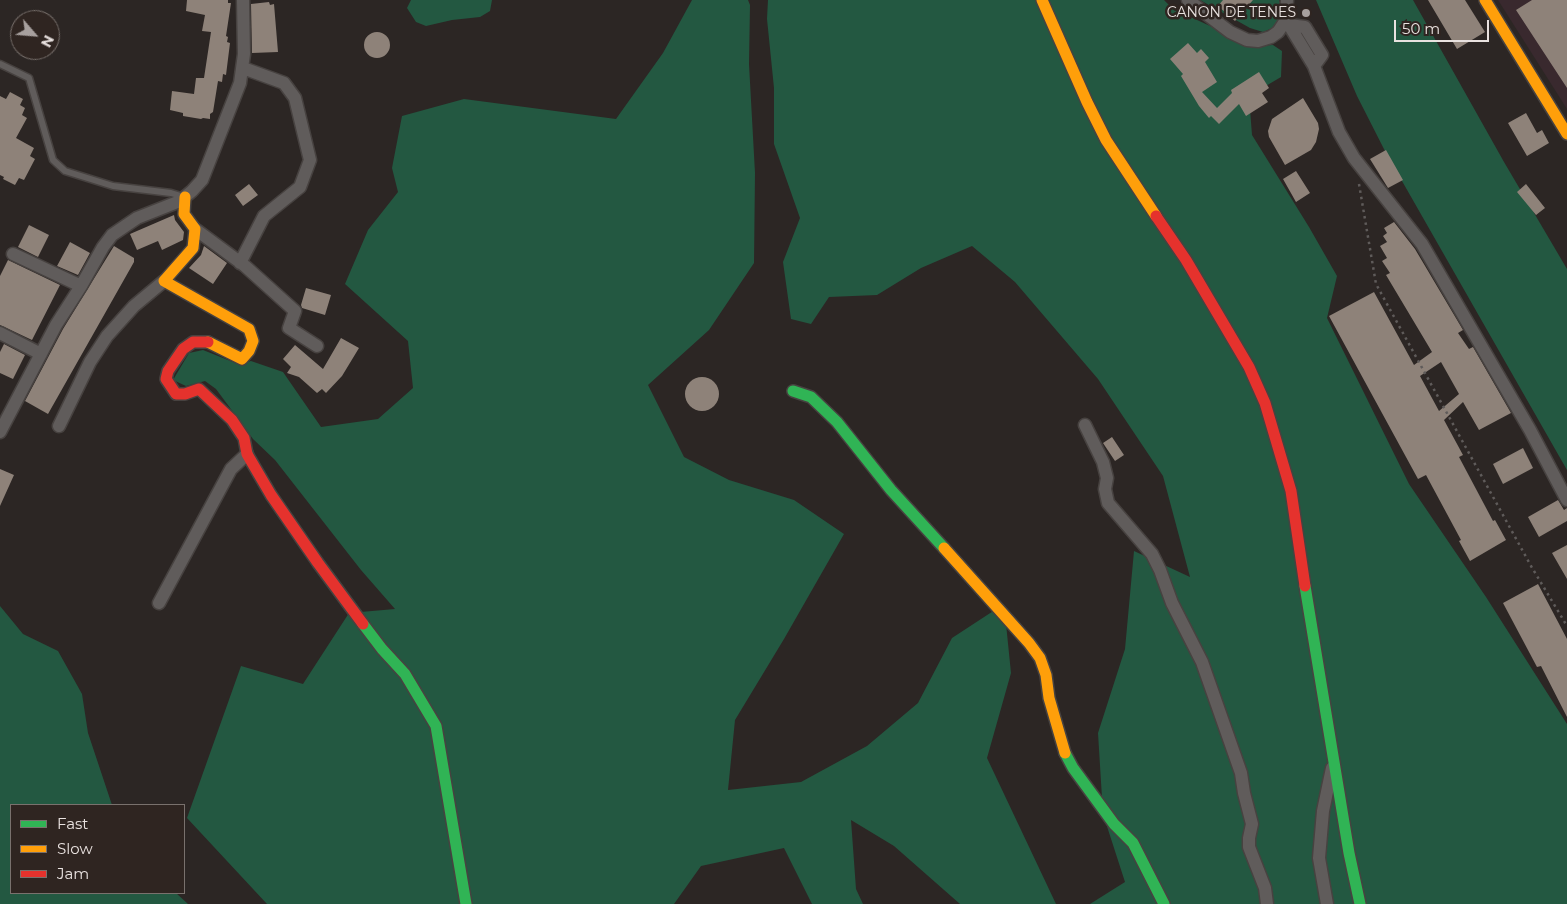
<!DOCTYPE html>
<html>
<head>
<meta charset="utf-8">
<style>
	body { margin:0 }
	#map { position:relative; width:1567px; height:904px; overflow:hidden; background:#2c2624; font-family:Montserrat,sans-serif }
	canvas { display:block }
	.legend { position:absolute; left:10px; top:804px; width:175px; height:90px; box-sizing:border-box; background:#2f2521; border:1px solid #79716d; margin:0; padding:6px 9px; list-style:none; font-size:15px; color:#e9e2e0 }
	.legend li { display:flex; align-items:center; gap:10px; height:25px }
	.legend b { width:25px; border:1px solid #79716d }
	.north { position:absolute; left:10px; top:10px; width:50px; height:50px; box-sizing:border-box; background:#2f2521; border:1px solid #79716d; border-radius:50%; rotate:117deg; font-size:14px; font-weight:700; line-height:20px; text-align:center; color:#e9e2e0 }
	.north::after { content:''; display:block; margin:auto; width:18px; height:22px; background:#a7a09e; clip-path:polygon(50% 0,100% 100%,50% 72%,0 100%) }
	.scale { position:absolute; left:1394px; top:20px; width:95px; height:22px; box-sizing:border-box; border:2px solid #e9e2e0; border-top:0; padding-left:6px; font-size:15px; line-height:18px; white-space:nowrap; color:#e9e2e0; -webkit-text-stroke:4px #2f2521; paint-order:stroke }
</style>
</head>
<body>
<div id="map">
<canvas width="1567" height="904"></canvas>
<ul class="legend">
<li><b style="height:6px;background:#30b455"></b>Fast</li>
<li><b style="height:6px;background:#ff9f0a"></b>Slow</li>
<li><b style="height:6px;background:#e5322d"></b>Jam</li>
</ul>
<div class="north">N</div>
<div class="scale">50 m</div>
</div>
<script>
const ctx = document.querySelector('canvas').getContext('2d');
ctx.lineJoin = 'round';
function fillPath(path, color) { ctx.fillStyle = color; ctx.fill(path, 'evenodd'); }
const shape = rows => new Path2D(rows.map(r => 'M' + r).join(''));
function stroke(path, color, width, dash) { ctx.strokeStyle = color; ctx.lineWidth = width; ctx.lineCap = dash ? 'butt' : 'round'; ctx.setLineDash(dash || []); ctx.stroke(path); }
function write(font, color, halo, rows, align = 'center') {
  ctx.font = font + ' Montserrat,sans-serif'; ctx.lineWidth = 5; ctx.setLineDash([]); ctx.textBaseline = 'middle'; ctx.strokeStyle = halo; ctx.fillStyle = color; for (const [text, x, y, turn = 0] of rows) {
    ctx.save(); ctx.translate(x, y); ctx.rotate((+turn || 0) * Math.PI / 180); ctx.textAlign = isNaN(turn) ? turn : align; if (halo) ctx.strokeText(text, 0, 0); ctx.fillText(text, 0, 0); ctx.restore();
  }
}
fillPath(shape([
	[1498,0,1567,0,1567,109]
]), '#39292e');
fillPath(shape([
	[411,0,492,0,490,11,480,17,452,20,426,26,416,22,407,8],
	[692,0,748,0,750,5,749,64,755,173,754,263,709,330,648,385,684,457,729,480,794,500,844,534,784,639,735,720,728,790,801,782,867,746,918,703,952,638,1004,604,1011,673,987,758,1056,904,960,904,894,846,851,820,856,889,863,904,812,904,784,848,701,866,674,904,267,904,187,818,241,666,303,684,349,613,395,609,361,570,275,460,253,439,216,389,205,381,186,386,173,380,189,353,203,350,238,364,251,361,283,372,321,427,378,419,413,388,408,341,345,284,368,230,398,192,392,168,402,116,464,99,616,119,663,53],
	[768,0,1164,0,1173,9,1254,46,1273,45,1282,51,1281,77,1249,96,1252,135,1309,227,1337,276,1327,318,1409,484,1486,597,1567,724,1567,904,1090,904,1125,882,1103,814,1098,733,1125,649,1134,551,1190,577,1163,476,1098,379,1015,282,972,246,921,268,877,295,829,297,811,324,791,319,783,262,800,218,774,144,774,88,767,19],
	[1200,0,1279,0,1283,13,1275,27,1263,32,1250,28],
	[1316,0,1413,0,1504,162,1567,269,1567,470,1386,153,1357,96],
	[0,606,23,634,58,651,82,694,88,733,112,805,11,805,11,893,176,893,188,904,0,904]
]), '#235841');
fillPath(shape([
	[187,0,228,0,228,3,231,3,226,36,228,37,227,42,230,43,226,75,223,74,222,82,218,81,213,112,210,114,210,119,203,118,201,119,183,116,183,113,170,110,172,91,194,94,196,78,204,78,211,32,202,31,205,15,186,11],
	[1223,0,1253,0,1235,21,1218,6],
	[1428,0,1465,0,1485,32,1457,49],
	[1532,0,1567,0,1567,88,1516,10],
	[269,2,270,5,274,4,278,52,252,53,251,4],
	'364 45a13 13 0 1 1 26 0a13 13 0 1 1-26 0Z',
	[1188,43,1197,53,1201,49,1209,58,1205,62,1217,82,1202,92,1217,108,1232,93,1231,90,1259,72,1269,88,1262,93,1268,102,1246,116,1239,104,1219,124,1211,116,1209,118,1199,106,1181,76,1183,74,1170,59],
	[10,92,23,99,20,105,25,108,22,115,27,118,16,138,34,148,30,156,35,159,24,180,19,178,15,185,3,179,4,177,0,175,0,96,6,99],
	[1303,98,1318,123,1319,129,1316,142,1311,150,1285,165,1269,137,1268,131,1272,119],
	[1526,113,1537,133,1542,130,1549,143,1527,156,1508,123],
	[1386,150,1403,180,1388,188,1370,159],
	[1296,171,1310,193,1296,202,1283,179],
	[249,184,258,195,243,206,235,195],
	[1526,184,1545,208,1536,215,1517,192],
	[174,215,175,220,184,232,183,240,162,250,158,241,137,250,130,234],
	[1394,222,1415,249,1463,330,1458,333,1469,349,1473,347,1511,413,1479,430,1463,402,1444,420,1463,455,1459,457,1493,521,1495,520,1506,540,1470,561,1459,541,1461,540,1426,475,1418,479,1329,316,1374,292,1414,365,1432,352,1386,275,1390,273,1382,261,1387,258,1380,246,1387,242,1383,236,1387,233,1384,228],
	[1441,362,1459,394,1439,411,1420,376],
	[29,225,49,235,38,257,18,247],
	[70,242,90,253,78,275,57,266],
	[114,246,134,258,134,262,48,414,25,401,63,329],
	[204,246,227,263,213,284,189,268,201,255],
	[8,260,60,285,32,340,0,325,0,276],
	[306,288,331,295,325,315,302,308,301,305],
	[341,338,359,348,342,376,326,393,322,389,317,393,299,377,287,373,291,367,283,359,295,345,323,369],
	[4,344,25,355,13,379,0,373,0,352],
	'685 394a17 17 0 1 1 34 0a17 17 0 1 1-34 0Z',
	[1112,437,1124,455,1115,461,1103,443],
	[1523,448,1533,468,1503,484,1493,464],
	[0,469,14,475,0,506],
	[1558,500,1564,510,1567,508,1567,521,1539,537,1528,517],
	[1567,545,1567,579,1552,553],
	[1538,584,1567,639,1567,717,1541,666,1537,667,1503,603]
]), '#8e8279');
const lane = shape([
	[0,64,29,78,53,160,65,171,113,186,171,193,184,197]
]);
const street = shape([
	[1188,0,1230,32,1247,40,1258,41,1271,37,1278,32,1286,20,1287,0],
	[1286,20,1314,66,1339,132,1354,158,1422,244,1530,430,1567,500],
	[1289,25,1305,27,1322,55,1314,66],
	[195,229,245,266,295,311,289,328,317,346],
	[13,254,81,286],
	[240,263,264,216,300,187,310,160,295,98,284,83,243,68],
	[0,333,41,354],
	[1085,425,1103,462,1107,478,1105,489,1108,503,1152,554,1160,570,1172,603,1202,662,1241,773,1244,793,1252,824,1249,838,1249,847,1265,888,1267,904],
	[59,426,90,362,107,336,134,306,164,281],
	[0,432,56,325,81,286,103,247,112,235,137,218,180,201,192,191,202,180,240,83,244,54,243,0],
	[159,603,231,469,247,454],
	[1327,904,1319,858,1323,811,1332,768]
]);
const fast = shape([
	[793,391,811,397,837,422,891,490,944,548],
	[1305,586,1349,853,1360,904],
	[363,624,382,649,405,674,436,726,466,904],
	[1065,753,1073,768,1114,824,1133,843,1164,904]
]);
const slow = shape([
	[1042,0,1087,102,1106,140,1156,216],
	[1485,0,1567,134],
	[185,197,184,214,195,229,193,248,164,281,249,329,253,341,249,351,242,359,208,342],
	[944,548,1029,643,1040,658,1046,675,1049,698,1065,753]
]);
const jam = shape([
	[1156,216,1186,260,1249,367,1265,403,1291,491,1305,586],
	[208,342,193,342,183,349,168,371,166,379,176,394,185,394,199,389,232,420,244,438,247,454,271,495,318,563,363,624]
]);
stroke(lane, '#474240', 9);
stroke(street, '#474240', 15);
stroke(fast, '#474240', 14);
stroke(slow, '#474240', 14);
stroke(jam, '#474240', 14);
stroke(shape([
	[1359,184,1376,284,1531,566,1567,626]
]), '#5f5b5a', 2.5, [2.5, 4]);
stroke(lane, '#605c5b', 6);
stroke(street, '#605c5b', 12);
stroke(fast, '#30b455', 11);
stroke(slow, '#ff9f0a', 11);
stroke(jam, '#e5322d', 11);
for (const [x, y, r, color] of [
	[1306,13,5,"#a7a09e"]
]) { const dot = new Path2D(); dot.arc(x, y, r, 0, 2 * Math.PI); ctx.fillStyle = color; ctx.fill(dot); stroke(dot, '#2f2521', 2); }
write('14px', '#e9e2e0', '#2f2521', [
	["CANON DE TENES",1296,13]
], 'right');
</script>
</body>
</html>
